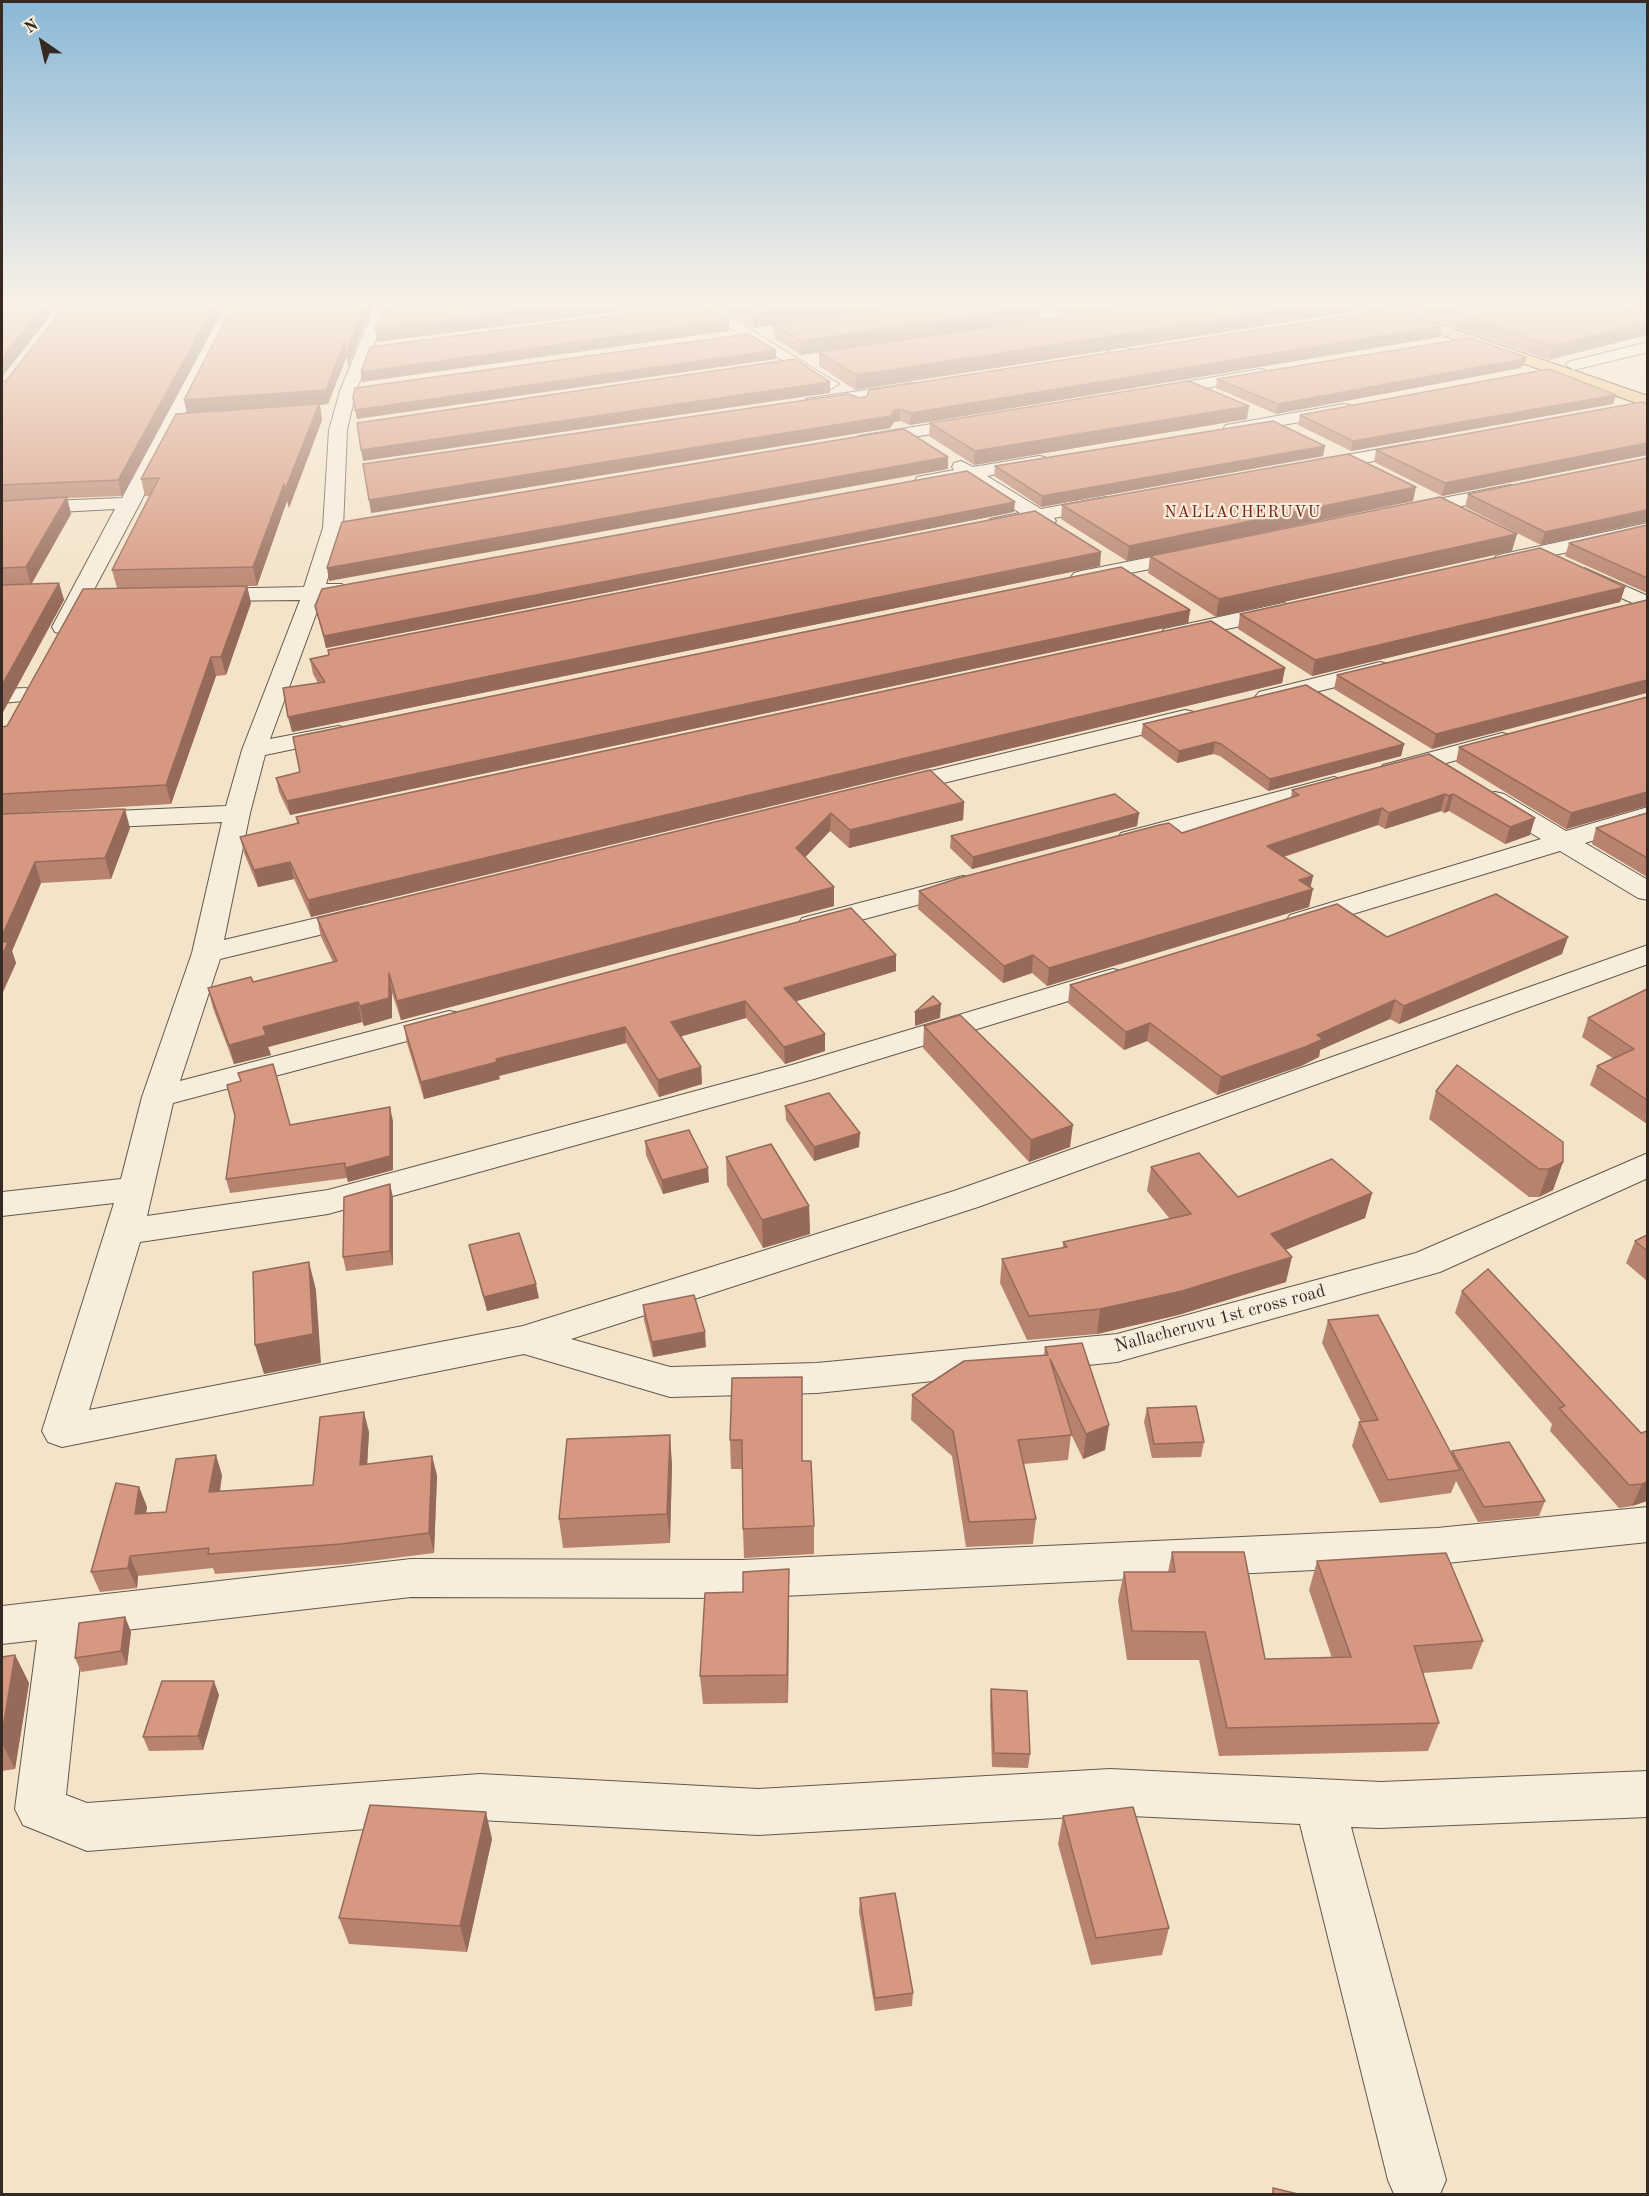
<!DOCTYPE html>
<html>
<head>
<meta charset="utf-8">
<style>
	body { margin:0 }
	#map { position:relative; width:1649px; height:2196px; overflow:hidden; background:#f3e3c9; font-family:"Old Standard TT",serif }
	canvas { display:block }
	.frame { position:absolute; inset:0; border:3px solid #352922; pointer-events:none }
	.north { position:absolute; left:12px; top:12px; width:60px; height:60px; -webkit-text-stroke:4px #f7eddc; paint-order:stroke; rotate:326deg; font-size:16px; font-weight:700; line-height:24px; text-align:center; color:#352922 }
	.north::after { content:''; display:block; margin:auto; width:21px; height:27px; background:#352922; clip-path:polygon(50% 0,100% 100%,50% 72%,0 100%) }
</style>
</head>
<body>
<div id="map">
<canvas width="1649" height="2196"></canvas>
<div class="frame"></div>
<div class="north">N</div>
</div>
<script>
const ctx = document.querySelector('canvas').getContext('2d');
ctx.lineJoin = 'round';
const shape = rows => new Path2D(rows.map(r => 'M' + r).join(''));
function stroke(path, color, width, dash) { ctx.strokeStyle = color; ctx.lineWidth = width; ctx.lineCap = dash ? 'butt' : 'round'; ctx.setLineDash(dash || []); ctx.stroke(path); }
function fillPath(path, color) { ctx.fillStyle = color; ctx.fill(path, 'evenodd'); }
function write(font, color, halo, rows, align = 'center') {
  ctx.font = font + ' "Old Standard TT",serif'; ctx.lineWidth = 4.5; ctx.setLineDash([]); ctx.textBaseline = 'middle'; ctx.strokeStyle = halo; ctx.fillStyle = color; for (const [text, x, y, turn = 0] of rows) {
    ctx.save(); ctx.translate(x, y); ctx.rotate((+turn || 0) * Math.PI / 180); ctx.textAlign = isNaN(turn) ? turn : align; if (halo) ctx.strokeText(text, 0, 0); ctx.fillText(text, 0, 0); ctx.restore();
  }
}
const minor = shape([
	[228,301,242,301,140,503,74,627,71,632,63,634,55,632,52,627,115,509,2,515,2,503,122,498,228,301],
	[372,301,386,301,384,318,356,391,347,430,343,528,326,584,342,584,345,589,342,594,322,598,270,739,338,726,347,728,350,733,347,738,265,755,250,813,224,940,363,907,373,910,377,916,373,922,220,959,180,1081,449,1011,460,1013,465,1020,460,1027,173,1103,147,1216,328,1190,792,1065,1102,972,1113,969,1124,972,1128,978,1124,984,814,1079,328,1214,140,1242,89,1410,523,1326,954,1191,1648,945,1648,964,978,1207,571,1339,670,1367,817,1363,1117,1334,1416,1253,1648,1153,1648,1178,1440,1272,1117,1362,817,1393,670,1397,524,1354,62,1447,48,1442,42,1431,114,1203,2,1216,2,1192,121,1179,142,1097,192,953,222,822,2,832,2,816,226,806,242,750,300,600,206,601,198,600,195,595,198,590,206,589,304,587,323,528,329,430,340,391,370,318,372,301],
	[687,301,704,301,839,384,831,389,825,387,687,301],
	[1011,301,1029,301,1168,368,1170,371,1162,376,1156,374,1013,304,1011,301],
	[1439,301,1473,301,1466,305,1358,322,1351,318,1358,314,1439,301],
	[1634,301,1648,301,1648,314,1634,307,1632,304,1634,301],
	[1648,342,1648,352,1574,370,1566,365,1568,362,1648,342],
	[1261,369,1267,371,1269,374,1267,377,1155,397,1147,392,1155,387,1261,369],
	[913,383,921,388,919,392,812,408,806,407,804,403,806,399,812,398,913,383],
	[1344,404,1350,405,1353,409,1350,413,1232,434,1226,433,1223,429,1226,425,1232,424,1344,404],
	[974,417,980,418,983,422,980,426,865,445,859,444,856,440,859,436,865,435,974,417],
	[1419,442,1425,443,1428,447,1425,451,1313,473,1306,471,1304,467,1306,463,1313,461,1419,442],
	[1039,456,1045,457,1048,461,1045,465,987,476,1041,509,1106,497,1113,499,1116,503,1113,507,1054,518,1056,521,1053,525,1046,527,1034,522,997,529,990,527,987,523,990,519,1020,513,967,479,924,487,917,485,915,481,917,477,954,470,952,467,954,463,961,461,973,467,1039,456],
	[1510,485,1517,487,1519,491,1517,495,1407,517,1400,515,1397,511,1400,507,1407,505,1510,485],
	[1648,523,1648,535,1503,566,1496,564,1493,560,1496,556,1503,554,1648,523],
	[1192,549,1199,551,1202,555,1199,559,1081,583,1074,581,1071,577,1074,573,1081,571,1192,549],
	[1584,568,1648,596,1648,610,1577,578,1574,574,1577,570,1584,568],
	[1283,603,1291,605,1294,610,1291,615,1172,641,1164,639,1161,634,1164,629,1283,603],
	[1380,662,1388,664,1392,669,1388,674,1267,704,1259,702,1255,697,1259,692,1380,662],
	[25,688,33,690,37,695,33,700,2,703,2,689,25,688],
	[1185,710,1194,712,1197,717,1194,722,894,795,885,792,881,787,885,782,1185,710],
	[1502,733,1511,735,1514,740,1511,745,1392,778,1383,775,1379,770,1383,765,1502,733],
	[1334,777,1343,780,1347,785,1343,790,1131,847,1121,845,1117,839,1121,833,1334,777],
	[1495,792,1504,794,1566,831,1648,807,1648,824,1585,843,1648,880,1648,900,1638,898,1560,851,1310,927,1300,930,1290,927,1286,921,1290,915,1541,839,1486,806,1482,800,1486,794,1495,792],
	[963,876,973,878,977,884,973,890,812,933,802,930,798,924,802,918,963,876],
	[1648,1507,1648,1542,1437,1564,742,1598,411,1597,83,1635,66,1795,87,1803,480,1774,758,1789,1110,1769,1381,1782,1648,1771,1648,1817,1381,1828,1351,1827,1446,2180,1440,2194,1394,2194,1388,2180,1300,1824,1110,1815,758,1835,480,1820,87,1851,23,1825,15,1809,37,1640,2,1644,2,1606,411,1559,742,1560,1437,1528,1648,1507]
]);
const major = shape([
	[1351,301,1372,301,1648,396,1648,407,1353,304,1351,301]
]);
stroke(minor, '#64584c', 2);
stroke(major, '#352922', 2);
fillPath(minor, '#f7eddc');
fillPath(major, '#eac284');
fillPath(shape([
	[69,301,227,301,122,496,67,498,71,514,31,584,59,583,64,600,2,714,2,381,6,381],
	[235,301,372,301,368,317,348,367,347,356,328,404,320,405,322,420,289,508,287,501,257,586,247,586,251,603,226,675,216,676,171,804,19,813,130,828,111,879,41,883,12,951,16,963,2,994,2,727,7,726,117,588,112,570,150,496,145,496,141,479,187,413],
	[725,301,1029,301,1041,306,1040,320,801,355,774,338,773,325,754,328,726,311],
	[1034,301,1366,301,1364,310,855,390,819,366,819,352,1069,318,1159,304,1065,316],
	[1378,301,1425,301,1393,306],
	[1422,301,1600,301,1549,360,1419,315],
	[1442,326,1440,337,910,425,900,421,894,422,890,428,371,513,860,398],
	[1526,357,1524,366,1521,366,1521,368,1276,414,1216,388,1217,379],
	[1616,395,1613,404,1351,451,1298,425,1300,415],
	[1647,404,1647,455,1442,496,1374,462,1376,450],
	[1247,419,974,465,929,436,930,423],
	[1325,446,1323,456,1041,507,994,476,995,466],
	[1647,458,1541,545,1465,507,1468,494],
	[1413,501,1127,561,1061,519,1062,505],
	[1014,512,326,648,315,606],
	[1647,525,1647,593,1565,556,1569,543],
	[1512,551,1216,617,1148,573,1150,556],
	[1100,566,292,732,318,683,313,674,310,659],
	[1625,587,1620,602,1312,676,1238,629,1240,614],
	[1647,600,1432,749,1334,689,1337,675],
	[1190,610,1188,623,290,815,279,792,276,778],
	[1285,668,1282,683,311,917,294,879,258,887,244,853,240,837,297,823,296,817],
	[1647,697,1647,806,1566,829,1456,762,1459,747],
	[1143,724,1404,744,1401,756,1268,791,1220,756,1213,754,1177,763,1141,736],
	[1429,754,1530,835,1505,844,1449,811,1444,813,1441,811,1385,829,1378,825,1284,857,1310,888,1309,907,1047,986,1032,973,1003,983,918,909,919,891,1182,833,1291,798,1292,790],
	[930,770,964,802,963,820,849,848,830,831,805,857,834,887,834,906,401,1020,392,993,392,1018,364,1026,362,1022,268,1047,271,1055,234,1064,213,1008,208,988,253,982,333,962,321,937,317,918],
	[1139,813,1137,826,972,869,950,848,951,836],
	[1647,813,1647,877,1592,844,1596,828],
	[1387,937,1562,954,1399,1024,1390,1019,1320,1050,1319,1057,1301,1066,1217,1095,1147,1041,1124,1050,1068,1003,1070,985],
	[896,971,796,1001,825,1051,785,1064,746,1018,681,1036,701,1067,702,1084,659,1097,626,1043,499,1076,500,1079,424,1099,407,1043,404,1026],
	[1647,989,1647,1124,1590,1085,1597,1066,1614,1059,1582,1037,1588,1018],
	[924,1026,1070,1147,1029,1162,923,1048],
	[238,1073,290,1125,393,1121,393,1170,348,1182,347,1178,230,1193,226,1179,241,1081],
	[1436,1091,1563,1162,1553,1190,1539,1197,1529,1197,1429,1119],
	[785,1106,859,1147,814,1161,786,1120],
	[645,1141,709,1182,663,1194,646,1155],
	[726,1157,809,1206,810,1234,763,1248,727,1185],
	[1151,1167,1238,1197,1372,1193,1365,1218,1285,1250,1286,1282,1178,1315,1097,1334,1027,1340,1000,1283,1002,1259,1063,1248,1063,1242,1170,1219,1147,1191],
	[390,1184,393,1198,393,1265,346,1271,343,1257],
	[1647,1235,1647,1281,1626,1263,1635,1241],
	[469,1245,539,1298,487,1311,472,1259],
	[1462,1291,1641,1433,1647,1431,1647,1501,1632,1506,1619,1508,1550,1431,1552,1424,1455,1313],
	[643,1305,706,1347,653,1357,644,1320],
	[1328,1320,1451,1454,1452,1451,1545,1501,1539,1516,1478,1522,1456,1481,1451,1493,1380,1503,1352,1446,1359,1422,1361,1422,1322,1343],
	[1045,1347,1105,1450,1083,1459,1071,1434,1068,1460,1024,1464,1036,1519,1033,1544,966,1547,952,1456,911,1420,912,1395,1044,1355],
	[732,1378,802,1461,814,1526,814,1554,744,1558,743,1529,743,1469,731,1469,730,1440],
	[1147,1408,1204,1442,1201,1457,1152,1458,1144,1422],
	[369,1432,367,1464,432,1456,437,1476,434,1553,347,1564,215,1574,213,1568,138,1576,137,1588,100,1592,91,1572,139,1487,147,1507,146,1513,166,1512,222,1475,220,1492,313,1485],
	[672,1464,670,1543,563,1548,559,1519],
	[1172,1552,1265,1659,1332,1658,1309,1590,1317,1561,1483,1641,1472,1669,1423,1673,1439,1723,1428,1751,1219,1756,1199,1660,1127,1660,1118,1600,1124,1572,1168,1572],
	[743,1592,789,1598,788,1703,703,1704,700,1676],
	[125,1617,131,1632,127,1665,81,1672,75,1658],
	[15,1655,29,1683,15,1769,2,1771,2,1657],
	[991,1689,1030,1754,1028,1768,992,1767,990,1704],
	[219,1695,203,1750,149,1751,143,1737],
	[1063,1816,1169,1928,1162,1955,1091,1965,1058,1844],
	[492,1839,467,1952,349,1944,339,1918],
	[860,1898,913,1993,912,2006,875,2011,859,1912]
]), '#b8836e');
fillPath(shape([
	[48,301,62,301,2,377,2,358],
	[217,301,227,301,122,496,118,480],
	[367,301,372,301,368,317,348,367,347,356,328,404,320,405,322,420,289,508,285,490,319,405,187,414,184,400,344,342],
	[386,301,464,301,387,310],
	[599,301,686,301,686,303,377,342,375,329],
	[852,301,947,301,754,328,754,314],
	[1080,301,1188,301,1065,316,1066,302],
	[1343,301,1366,301,1364,310,855,390,856,375],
	[1394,301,1425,301,1393,306],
	[1041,306,1040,320,801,355,801,341],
	[729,321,729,331,362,382,361,372],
	[1647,322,1647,335,1549,360,1553,346],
	[1442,326,1440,337,910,425,911,413],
	[776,350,776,359,357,419,355,410],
	[1526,357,1524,366,1521,366,1521,368,1276,414,1278,404],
	[830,382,830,393,363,461,361,450],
	[1616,395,1613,404,1351,451,1353,441],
	[1249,406,1247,419,974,465,975,451],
	[900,409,900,421,894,422,890,428,371,513,369,500],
	[1647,443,1647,455,1442,496,1445,483],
	[1325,446,1323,456,1041,507,1042,496],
	[948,457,948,469,329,581,327,568],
	[284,484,287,501,257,586,253,567],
	[1416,487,1413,501,1127,561,1129,546],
	[67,497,71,514,31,585,26,567],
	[1015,502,1014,512,326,648,324,636],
	[1647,510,1647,522,1541,545,1545,532],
	[1517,534,1512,551,1216,617,1219,599],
	[1101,552,1100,566,292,732,288,717],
	[59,583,64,600,2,714,2,685],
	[247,586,251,603,226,675,221,657],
	[1625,587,1620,602,1312,676,1315,660],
	[1190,610,1188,623,290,815,287,801],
	[211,657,216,676,171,804,166,785],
	[1285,668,1282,683,311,917,308,900],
	[1647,680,1647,693,1432,749,1436,734],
	[1215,742,1213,754,1177,763,1179,751],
	[1404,744,1401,756,1268,791,1270,779],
	[1647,792,1647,806,1566,829,1571,813],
	[1445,794,1441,811,1385,829,1389,813],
	[1453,794,1449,811,1444,813,1449,796],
	[964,802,963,820,849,848,850,830],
	[1382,808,1378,825,1264,863,1267,846],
	[125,809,130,828,111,879,105,858],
	[831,813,830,831,797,866,796,848],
	[1139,813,1137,826,972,869,973,857],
	[1535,818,1530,835,1505,844,1510,827],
	[35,862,41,883,12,951,16,963,2,994,2,936],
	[290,862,294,879,258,887,254,870],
	[1313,876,1310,890,1313,889,1309,907,1047,986,1049,968],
	[834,887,834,906,401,1020,397,1001],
	[1568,937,1562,954,1399,1024,1404,1006],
	[896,955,896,971,784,1005,784,988],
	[1033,955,1032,973,1003,983,1004,966],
	[389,973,392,993,392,1018,364,1026,360,1006],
	[1395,1000,1390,1019,1320,1050,1319,1057,1301,1066,1217,1095,1221,1077],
	[745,1001,746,1018,672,1039,671,1022],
	[358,1002,362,1022,268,1047,271,1055,234,1064,229,1045,263,1027],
	[941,1004,940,1018,915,1026,915,1012],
	[1150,1023,1147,1041,1124,1050,1126,1032],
	[625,1027,626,1043,499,1076,500,1079,424,1099,421,1082,496,1059],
	[825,1034,825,1051,785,1064,784,1047],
	[701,1067,702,1084,659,1097,658,1080],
	[390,1107,393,1121,393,1170,348,1182,345,1168],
	[1073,1125,1070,1147,1029,1162,1031,1140],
	[860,1133,859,1147,814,1161,814,1147],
	[1563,1162,1553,1190,1539,1197,1549,1169],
	[708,1168,709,1182,663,1194,662,1180],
	[390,1184,393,1198,393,1265,390,1251],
	[1372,1193,1365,1218,1265,1258,1271,1234],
	[809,1206,810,1234,763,1248,762,1220],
	[1292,1257,1286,1282,1178,1315,1097,1334,1100,1309],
	[309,1262,316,1290,321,1363,264,1374,255,1345],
	[536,1284,539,1298,487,1311,484,1297],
	[705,1332,706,1347,653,1357,652,1342],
	[364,1412,369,1432,366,1485,360,1465],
	[1109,1425,1105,1450,1083,1459,1086,1434],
	[670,1435,672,1464,670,1543,667,1514],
	[216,1455,222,1475,216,1513,209,1492],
	[432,1456,437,1476,434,1553,429,1533],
	[1647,1482,1647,1501,1632,1506,1642,1484],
	[139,1487,147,1507,143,1534,135,1514],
	[130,1556,138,1576,137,1588,128,1568],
	[789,1569,789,1598,788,1703,787,1675],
	[125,1617,131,1632,127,1665,121,1651],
	[15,1655,29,1683,15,1769,2,1743,2,1734],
	[214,1681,219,1695,203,1750,198,1736],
	[486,1812,492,1839,467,1952,460,1926]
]), '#966a5a');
const building = shape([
	[2,301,48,301,2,358,2,301],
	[69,301,217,301,118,480,2,485,2,381,6,381,69,301],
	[235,301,367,301,346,353,344,342,326,390,184,400,235,301],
	[461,301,599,301,375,329,383,311,461,301],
	[730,301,852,301,754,314,730,301],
	[945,301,1029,301,1041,306,801,341,773,325,945,301],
	[1063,301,1080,301,1066,302,1063,301],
	[1187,301,1343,301,856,375,819,352,1062,317,1069,318,1076,315,1187,301],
	[1422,301,1600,301,1647,316,1647,322,1553,346,1422,301],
	[701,304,729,321,361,372,370,347,701,304],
	[1392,309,1442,326,911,413,900,409,894,410,891,416,369,500,363,464,848,394,860,398,867,396,869,390,1392,309],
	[748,334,776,350,355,410,353,397,355,388,748,334],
	[1470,338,1526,357,1521,358,1523,359,1278,404,1217,379,1470,338],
	[795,359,830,382,361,450,357,423,795,359],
	[1549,369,1616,395,1353,441,1300,415,1549,369],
	[1189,381,1249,406,975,451,930,423,1189,381],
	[1642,402,1647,404,1647,443,1445,483,1376,450,1642,402],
	[319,404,285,490,284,484,253,567,112,570,159,478,141,479,176,414,319,404],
	[1273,421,1325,446,1042,496,995,466,1273,421],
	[904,429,948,457,327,568,342,522,904,429],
	[1348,454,1416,487,1129,546,1062,505,1348,454],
	[1647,458,1647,510,1545,532,1468,494,1647,458],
	[967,471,1015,502,324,636,315,606,322,589,967,471],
	[67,497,26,567,2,568,2,501,67,497],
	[1440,497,1517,534,1219,599,1150,556,1440,497],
	[1035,511,1101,552,288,717,283,688,325,682,310,659,329,655,328,650,1035,511],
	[1647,525,1647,578,1569,543,1647,525],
	[1540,548,1625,587,1315,660,1240,614,1540,548],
	[1121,567,1190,610,287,801,276,778,300,772,293,737,1121,567],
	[59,583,2,685,2,585,59,583],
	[247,586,221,657,211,657,166,785,2,794,2,727,7,726,83,589,247,586],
	[1647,600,1647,680,1436,734,1337,675,1647,600],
	[1211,621,1285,668,308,900,290,862,254,870,240,837,299,823,296,817,1211,621],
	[1306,685,1404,744,1270,779,1221,744,1215,742,1179,751,1143,724,1306,685],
	[1647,697,1647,792,1571,813,1459,747,1647,697],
	[1429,754,1535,818,1510,827,1453,794,1449,796,1445,794,1389,813,1382,808,1267,846,1313,876,1299,880,1313,889,1049,968,1033,955,1004,966,919,891,959,878,1159,825,1169,823,1182,833,1299,795,1292,790,1429,754],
	[930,770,964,802,850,830,831,813,796,848,834,887,397,1001,389,973,389,998,360,1006,358,1002,263,1027,266,1035,229,1045,208,988,251,977,253,982,337,961,317,918,930,770],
	[1115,794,1139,813,973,857,951,836,1115,794],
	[125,809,105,858,35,862,2,936,2,814,125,809],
	[1647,813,1647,858,1596,828,1647,813],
	[1496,894,1568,937,1404,1006,1395,1000,1317,1035,1323,1039,1305,1047,1221,1077,1150,1023,1126,1032,1070,985,1337,904,1387,937,1496,894],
	[851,908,896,955,784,988,825,1034,784,1047,745,1001,671,1022,701,1067,658,1080,625,1027,496,1059,497,1062,421,1082,404,1026,851,908],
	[2,942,8,942,2,956,2,942],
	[1647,989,1647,1100,1597,1066,1634,1049,1588,1018,1647,989],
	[933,996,941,1004,915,1012,933,996],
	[960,1015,1073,1125,1031,1140,924,1026,960,1015],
	[273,1064,290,1125,390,1107,390,1156,345,1168,345,1163,226,1179,235,1116,227,1085,241,1081,238,1073,273,1064],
	[1457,1065,1563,1142,1563,1162,1549,1169,1539,1169,1436,1091,1457,1065],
	[829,1093,860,1133,814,1147,785,1106,829,1093],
	[689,1130,708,1168,662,1180,645,1141,689,1130],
	[771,1144,809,1206,762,1220,726,1157,771,1144],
	[1199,1153,1238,1197,1332,1159,1372,1193,1271,1234,1292,1257,1182,1291,1100,1309,1029,1316,1002,1259,1067,1247,1063,1242,1191,1214,1151,1167,1199,1153],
	[390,1184,390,1251,343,1257,344,1197,390,1184],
	[519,1233,536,1284,484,1297,469,1245,519,1233],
	[1647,1235,1647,1251,1635,1241,1647,1235],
	[309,1262,313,1334,255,1345,253,1272,309,1262],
	[1488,1269,1641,1433,1647,1431,1647,1482,1642,1484,1629,1485,1559,1408,1565,1406,1462,1291,1488,1269],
	[694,1295,705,1332,652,1342,643,1305,694,1295],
	[1378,1315,1460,1470,1388,1480,1359,1422,1378,1420,1328,1320,1378,1315],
	[1082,1343,1109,1425,1086,1434,1050,1359,1072,1435,1018,1440,1036,1519,969,1522,953,1431,912,1395,964,1361,1048,1355,1045,1347,1082,1343],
	[802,1377,802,1461,811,1461,814,1526,743,1529,742,1440,730,1440,732,1378,802,1377],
	[1196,1406,1204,1442,1154,1444,1147,1408,1196,1406],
	[364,1412,360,1465,432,1456,429,1533,341,1544,208,1554,209,1548,130,1556,128,1568,91,1572,116,1483,139,1487,135,1514,166,1512,176,1459,216,1455,209,1492,313,1485,320,1417,364,1412],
	[670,1435,667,1514,559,1519,567,1439,670,1435],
	[1509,1442,1545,1501,1484,1507,1452,1451,1509,1442],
	[1172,1552,1244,1552,1265,1659,1351,1657,1317,1561,1446,1553,1483,1641,1414,1646,1439,1723,1227,1728,1205,1632,1132,1631,1124,1572,1175,1572,1172,1552],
	[789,1569,787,1675,700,1676,705,1593,743,1592,743,1572,789,1569],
	[125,1617,121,1651,75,1658,79,1623,125,1617],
	[15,1655,2,1734,2,1657,15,1655],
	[162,1681,214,1681,198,1736,143,1737,162,1681],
	[991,1689,1027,1691,1030,1754,994,1753,991,1689],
	[370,1805,486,1812,460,1926,339,1918,370,1805],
	[1133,1807,1169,1928,1096,1938,1063,1816,1133,1807],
	[895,1893,913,1993,875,1998,860,1898,895,1893],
	[1273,2188,1298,2194,1273,2194,1273,2188]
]);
fillPath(building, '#d69880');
stroke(building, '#966a5a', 1.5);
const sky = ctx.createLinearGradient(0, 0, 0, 608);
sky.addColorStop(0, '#8ab8d7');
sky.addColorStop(0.5, '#faf2e7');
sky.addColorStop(1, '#faf2e700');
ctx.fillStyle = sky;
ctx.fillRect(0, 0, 1649, 608);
ctx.letterSpacing = '1.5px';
write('16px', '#7a1f14', '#f7eddc', [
	["NALLACHERUVU",1243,513]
]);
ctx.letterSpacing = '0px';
write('18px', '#352922', '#f7eddc', [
	["Nallacheruvu 1st cross road",1220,1319,-15]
]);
</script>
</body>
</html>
